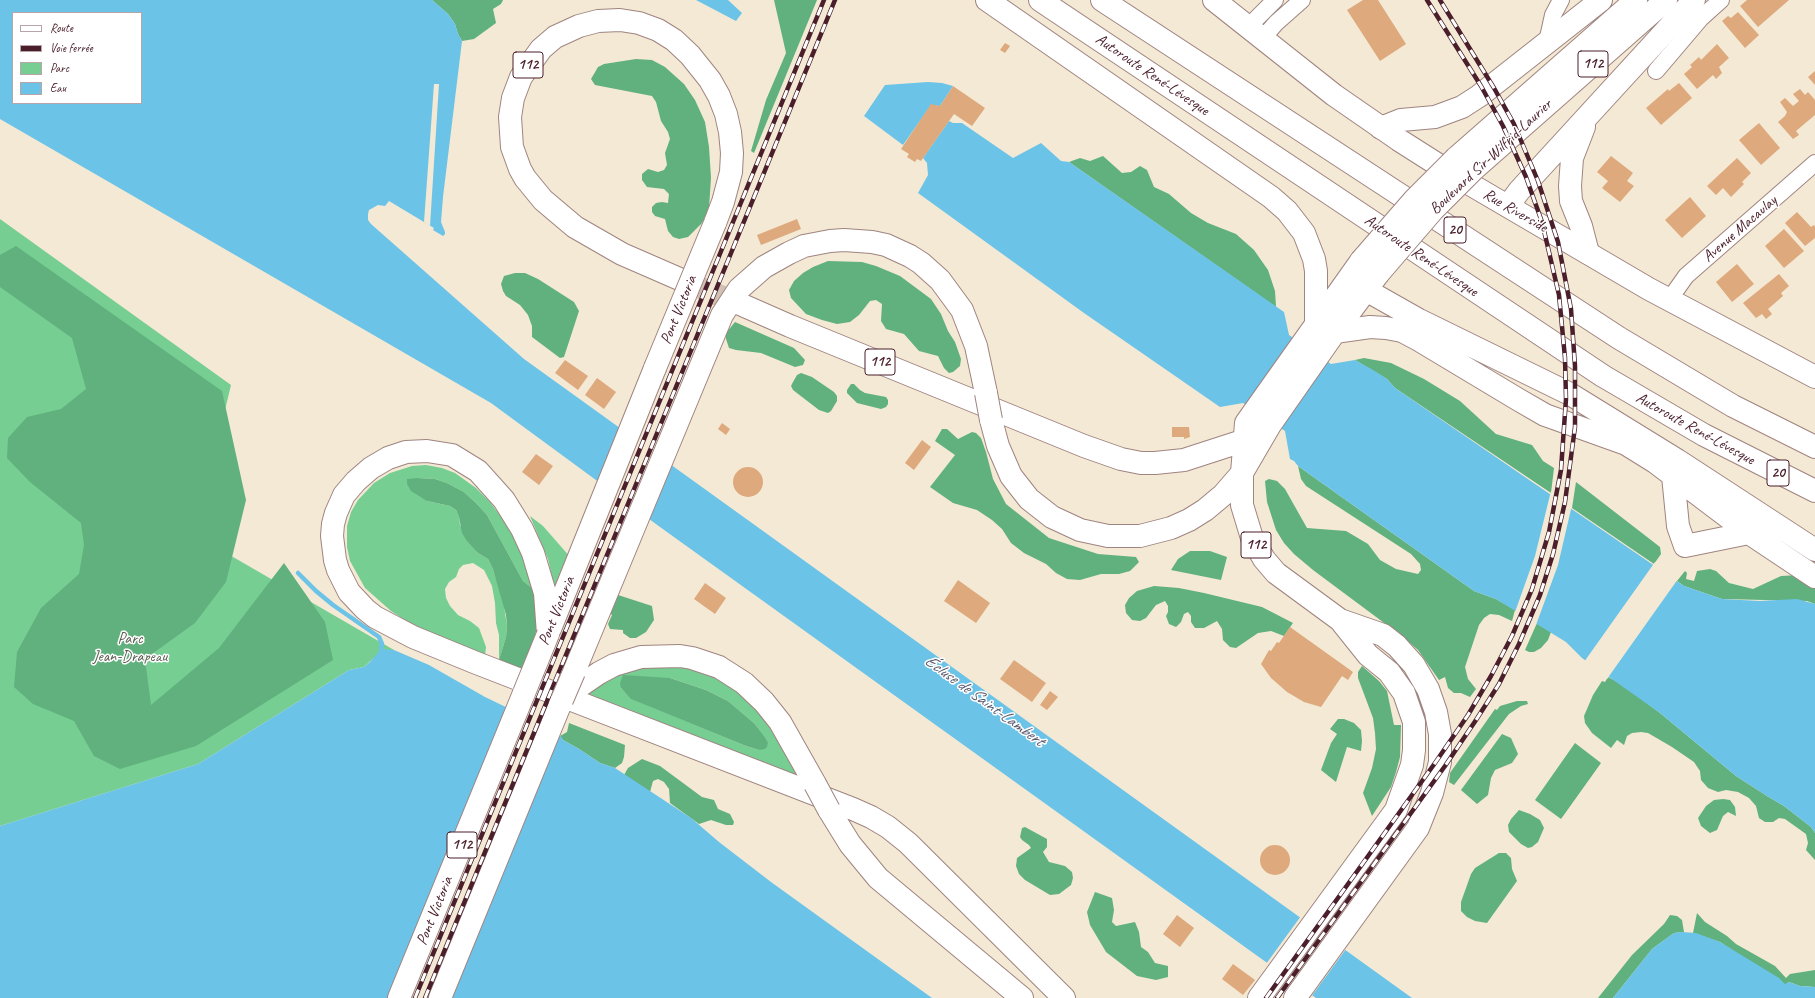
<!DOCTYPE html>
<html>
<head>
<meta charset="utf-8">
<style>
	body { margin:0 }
	#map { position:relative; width:1815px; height:998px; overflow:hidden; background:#f4e9d4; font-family:Caveat,sans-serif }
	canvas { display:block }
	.legend { position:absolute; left:12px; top:12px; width:130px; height:92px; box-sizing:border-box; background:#fff; border:1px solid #b7a5aa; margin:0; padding:5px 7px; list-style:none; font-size:12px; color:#4a1f2b }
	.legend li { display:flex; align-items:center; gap:8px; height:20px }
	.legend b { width:20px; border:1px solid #b7a5aa }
</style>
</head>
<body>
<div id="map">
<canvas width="1815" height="998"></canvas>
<ul class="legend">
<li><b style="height:5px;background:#fff"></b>Route</li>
<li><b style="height:5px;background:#4a1f2b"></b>Voie ferrée</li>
<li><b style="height:11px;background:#76ce93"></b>Parc</li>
<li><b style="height:11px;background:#6bc3e8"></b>Eau</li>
</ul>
</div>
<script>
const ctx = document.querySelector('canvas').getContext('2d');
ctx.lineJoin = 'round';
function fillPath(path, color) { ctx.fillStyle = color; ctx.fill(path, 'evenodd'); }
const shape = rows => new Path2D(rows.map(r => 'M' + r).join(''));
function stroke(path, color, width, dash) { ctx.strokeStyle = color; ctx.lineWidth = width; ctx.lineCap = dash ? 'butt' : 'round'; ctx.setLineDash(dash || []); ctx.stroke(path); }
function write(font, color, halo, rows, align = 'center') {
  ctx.font = font + ' Caveat,sans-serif'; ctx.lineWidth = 3; ctx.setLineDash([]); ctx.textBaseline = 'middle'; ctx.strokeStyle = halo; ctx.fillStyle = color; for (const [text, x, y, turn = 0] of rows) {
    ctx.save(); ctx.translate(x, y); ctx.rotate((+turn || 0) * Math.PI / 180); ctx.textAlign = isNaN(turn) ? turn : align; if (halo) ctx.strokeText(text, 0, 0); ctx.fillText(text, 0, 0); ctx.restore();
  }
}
fillPath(shape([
	[0,219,231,385,195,535,394,650,376,656,364,667,349,670,198,764,0,826],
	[426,465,442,468,455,473,476,488,489,501,506,523,526,561,536,591,523,581,487,515,477,504,464,492,447,483,435,479,418,478,427,501,450,506,456,510,459,517,460,525,478,553,488,559,493,569,503,600,507,626,506,637,499,660,499,635,496,623,495,603,492,586,484,570,473,563,463,565,459,569,456,577,449,582,445,589,446,598,450,606,458,615,470,621,479,628,486,647,485,656,413,625,391,611,365,588,350,561,347,547,347,526,351,512,358,500,374,483,390,473,412,466],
	[530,516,543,526,571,558,555,599,551,572,548,559],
	[662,665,690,668,714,677,746,697,763,718,782,746,800,778,584,694,591,687,634,668],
	[670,678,706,690,728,701,754,723,768,742,759,750,746,746,632,699,621,688]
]), '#76ce93');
fillPath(shape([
	[432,0,503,0,501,4,493,9,496,23,474,39,462,41,458,34,455,24,448,14],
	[774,0,817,0,754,153,751,151,766,100,786,53],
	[636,59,652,60,665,67,684,84,695,100,705,122,709,147,711,178,709,208,702,223,688,237,679,239,673,237,668,231,665,219,655,216,652,212,652,207,656,203,662,202,668,203,669,194,664,189,647,187,642,180,642,174,648,169,658,172,664,170,667,165,665,153,670,139,668,132,661,121,656,102,652,96,595,85,591,79,598,67,604,64],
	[1103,156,1122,173,1131,172,1140,166,1147,170,1154,187,1169,194,1191,213,1208,223,1236,234,1254,250,1268,270,1275,291,1276,307,1069,162,1080,158,1090,161],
	[16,246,222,391,246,500,226,582,195,623,145,659,151,705,219,648,284,563,325,622,333,660,196,746,120,769,94,756,74,721,33,704,14,687,17,652,41,608,79,574,84,545,81,523,30,482,7,458,8,438,27,417,61,409,86,389,72,338,0,287,0,255],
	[828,261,862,262,876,266,900,276,931,299,941,314,948,331,955,342,961,359,960,366,953,372,949,373,944,368,938,356,919,351,904,334,886,329,881,321,882,304,876,300,870,301,859,315,850,322,837,324,822,320,806,314,791,298,789,290,794,281,803,273,813,267],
	[515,273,525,273,538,279,574,302,579,311,564,357,560,358,532,337,532,326,528,315,520,305,506,296,503,291,501,284,504,276],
	[735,322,794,348,805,360,803,365,795,367,761,353,736,350,729,348,726,339,726,333],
	[1364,358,1391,363,1424,379,1460,401,1496,434,1532,445,1543,461,1554,468,1551,493,1395,388,1387,379,1355,360],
	[801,373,812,377,834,392,837,396,837,401,831,411,828,413,819,410,793,390,791,386,793,382,797,375],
	[851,384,854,384,860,390,865,393,886,397,888,400,888,404,886,407,881,409,857,403,847,393,847,390],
	[942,429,947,429,958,439,972,432,976,433,981,438,986,452,993,479,1006,504,1049,538,1098,554,1136,557,1139,562,1130,571,1119,574,1101,574,1080,580,1067,579,1056,573,1046,564,1024,553,1011,543,1002,529,992,520,977,510,953,503,930,487,955,455,935,441],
	[1298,466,1474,591,1496,599,1515,610,1512,621,1499,615,1490,614,1484,618,1479,625,1465,667,1468,679,1476,689,1470,697,1461,693,1454,693,1448,688,1445,677,1439,680,1418,650,1403,637,1313,570,1294,554,1284,543,1276,530,1267,502,1265,481,1269,479,1277,481,1285,489,1307,528,1346,531,1368,544,1380,560,1396,569,1418,574,1421,570,1420,564,1411,554,1306,486,1301,479],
	[418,478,435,479,447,483,464,492,477,504,487,515,523,581,536,591,537,627,526,672,499,660,506,637,507,626,506,615,493,569,488,559,478,553,467,541,462,533,459,517,456,510,450,506,427,501,411,491,407,484,407,479],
	[1576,482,1660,547,1661,554,1654,564,1572,508],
	[1190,551,1210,551,1227,557,1221,580,1171,570,1178,559],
	[1710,569,1716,571,1729,583,1753,589,1781,576,1799,575,1815,585,1815,604,1807,601,1722,599,1684,586,1677,581,1685,571,1687,573,1686,579,1694,581,1697,571],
	[1154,586,1179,588,1204,593,1262,607,1293,623,1284,636,1271,631,1258,633,1236,648,1230,647,1223,640,1222,629,1217,621,1204,628,1195,628,1191,622,1191,616,1188,612,1184,614,1181,622,1176,627,1169,624,1166,616,1168,612,1168,606,1165,601,1156,605,1146,618,1140,621,1132,620,1126,613,1125,605,1129,598,1137,591],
	[615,594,652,606,654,620,646,632,636,638,630,638,623,633,623,630,610,629,608,624,612,615,608,611],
	[1537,623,1551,632,1548,640,1541,648,1534,652,1529,652,1525,650],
	[1362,666,1379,681,1387,691,1394,725,1401,725,1400,757,1396,772,1391,787,1372,816,1363,793,1372,768,1376,749,1375,733,1373,718,1358,678,1358,672],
	[623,675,670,678,706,690,728,701,754,723,764,736,768,742,767,747,765,749,759,750,746,746,631,699,621,688,620,683],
	[1608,677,1618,682,1660,713,1736,776,1767,796,1784,806,1811,827,1815,833,1815,860,1806,850,1808,843,1806,834,1785,819,1779,818,1773,822,1765,822,1759,818,1756,806,1749,798,1738,792,1726,790,1718,792,1708,788,1701,780,1700,771,1694,762,1672,747,1648,733,1641,732,1632,733,1627,736,1624,745,1617,740,1611,748,1592,733,1585,723,1584,716,1593,695,1602,681,1605,682],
	[1517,701,1527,701,1528,704,1521,706,1509,714,1454,785,1449,782,1450,773,1495,709,1497,710,1500,706],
	[1338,719,1344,719,1354,723,1361,730,1362,741,1361,751,1347,747,1336,782,1321,770,1331,743,1337,734,1330,729],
	[569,723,625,745,624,757,622,763,615,768,600,763,579,749,563,740,560,736,567,732],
	[1502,734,1511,738,1518,754,1512,763,1495,770,1491,778,1488,795,1477,804,1461,790],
	[1575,743,1601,763,1561,819,1535,800],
	[642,759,660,766,702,797,714,800,718,809,730,814,734,822,733,825,726,825,711,820,699,824,670,803,669,789,664,782,658,779,653,781,650,792,624,775,628,768],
	[1723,799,1730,800,1735,807,1736,816,1728,812,1723,816,1717,830,1710,833,1701,826,1698,818,1706,806,1714,800],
	[1519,810,1530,814,1540,820,1544,828,1538,842,1532,847,1528,848,1521,844,1509,832,1508,825,1511,819],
	[1025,827,1047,839,1047,847,1043,852,1049,862,1065,866,1072,872,1073,878,1071,885,1059,894,1050,895,1025,880,1019,874,1016,866,1017,858,1031,848,1029,845,1022,840,1020,837,1022,828],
	[1499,853,1506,853,1511,858,1512,869,1517,881,1487,923,1475,921,1467,917,1461,911,1461,902,1471,874,1475,868],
	[1095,892,1112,898,1114,910,1112,922,1116,926,1135,922,1139,932,1141,947,1148,952,1155,963,1168,966,1168,977,1156,980,1137,976,1106,952,1090,925,1087,912],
	[1697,913,1705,922,1727,936,1736,944,1775,966,1786,978,1790,974,1815,970,1815,987,1800,986,1789,982,1785,985,1720,942,1693,933],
	[1670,915,1677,916,1682,920,1684,932,1674,933,1652,949,1613,998,1598,998,1632,955,1664,924]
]), '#60b17d');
fillPath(shape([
	[0,0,432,0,448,14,455,24,458,34,462,41,443,197,441,222,445,232,445,234,443,236,433,230,434,228,389,201,385,206,378,205,369,210,368,214,368,220,371,224,524,359,1412,998,1316,998,660,527,491,403,0,119],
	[13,13,141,13,141,103,13,103],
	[696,0,728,0,742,13,736,21],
	[928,82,942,83,953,86,940,106,931,105,903,145,864,116,885,85],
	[949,121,953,123,962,123,1013,158,1041,143,1061,161,1069,162,1284,312,1289,335,1331,364,1355,360,1373,370,1387,379,1395,388,1684,586,1722,599,1760,601,1797,599,1815,604,1815,833,1811,827,1784,806,1767,796,1736,776,1660,713,1582,658,1566,642,1496,599,1474,591,1298,466,1294,461,1290,459,1285,431,1243,403,1220,407,1084,313,918,193,928,175,927,163,923,158],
	[381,649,394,650,429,665,485,697,558,732,563,740,579,749,600,763,615,768,691,818,719,842,771,882,932,998,0,998,0,826,198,764,349,670,364,667,370,662],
	[1682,932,1696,933,1720,942,1779,978,1785,984,1789,982,1800,986,1815,987,1815,998,1613,998,1652,949,1674,933]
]), '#6bc3e8');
fillPath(shape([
	[434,84,439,84,430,226,424,222],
	[624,428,670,461,646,519,601,486],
	[1551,491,1572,505,1558,565,1536,625,1515,612,1535,556],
	[1655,562,1678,579,1607,679,1584,662],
	[512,707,551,726,448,998,393,998],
	[1301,916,1346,949,1311,997,1266,964]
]), '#f4e9d4');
stroke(shape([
	[298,573,316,591,333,605,379,637,382,644,381,649]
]), '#6bc3e8', 4.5);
fillPath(shape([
	[1363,0,1378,0,1406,44,1380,61,1347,10],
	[1747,0,1789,0,1758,27,1740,6],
	[1738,12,1759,35,1745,48,1722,21,1728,16,1731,18],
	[1005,43,1010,46,1005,53,1000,50],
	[1717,44,1729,58,1719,67,1722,73,1716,79,1713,75,1697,89,1684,74,1692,67,1690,65,1699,57,1701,60],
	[1815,71,1815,85,1808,77],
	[1679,83,1692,98,1661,125,1646,108,1668,89,1669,91],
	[953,86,985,108,972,126,954,114,921,161,917,159,915,162,907,157,909,154,901,149,931,104,940,106],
	[1800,89,1805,95,1808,92,1815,100,1815,115,1796,131,1799,135,1793,139,1778,122,1785,116,1787,112,1780,102,1785,98,1793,106,1799,101,1793,94],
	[1759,123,1780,148,1761,165,1739,140],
	[1611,156,1633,173,1627,181,1634,186,1620,202,1602,188,1608,181,1597,172],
	[1737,158,1751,173,1742,182,1744,184,1731,197,1723,188,1716,195,1707,186],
	[1690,197,1706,216,1682,238,1665,220],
	[1797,212,1811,227,1814,225,1815,227,1815,238,1805,246,1785,223],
	[797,219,801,229,761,245,757,235],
	[1784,229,1804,251,1784,268,1765,246],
	[1737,264,1754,284,1732,302,1716,282],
	[1779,274,1789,286,1781,293,1783,296,1768,309,1772,314,1766,319,1762,314,1756,318,1743,303],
	[565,360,588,376,578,390,555,373],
	[597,378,616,392,604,409,585,395],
	[722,423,730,429,726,435,718,429],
	[1172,427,1189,427,1190,437,1184,439,1184,437,1172,437],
	[922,440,931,447,914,470,905,463],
	[536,454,553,466,539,485,522,472],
	'733 482a15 15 0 1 1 30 0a15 15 0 1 1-30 0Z',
	[958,580,990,603,976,623,944,601],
	[705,583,726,598,715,614,694,599],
	[1290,627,1353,672,1348,680,1342,676,1321,707,1304,702,1287,692,1271,678,1261,664,1269,650,1271,651,1277,642,1279,643],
	[1014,660,1046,683,1032,702,1000,679],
	[1050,691,1058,697,1047,710,1040,705],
	'1260 860a15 15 0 1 1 30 0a15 15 0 1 1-30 0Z',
	[1177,915,1194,928,1180,947,1163,934],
	[1233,964,1255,980,1243,995,1222,979]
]), '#dda97d');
stroke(shape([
	[684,281,740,304]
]), '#d2c1b2', 22, [22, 11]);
const street = shape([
	[1248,27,1275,0],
	[1262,39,1276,23,1302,0],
	[1547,42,1553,15,1561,0],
	[1656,71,1701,18,1721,0],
	[1669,300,1686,276,1815,163]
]);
const secondary = shape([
	[1214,0,1334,95,1399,140,1451,173,1649,289,1815,377]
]);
const primary = shape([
	[1584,127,1572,158,1570,186,1571,201,1581,226,1588,253],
	[1381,128,1401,120,1435,117,1462,107,1479,96,1601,0],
	[1456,158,1636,0],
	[1474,169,1666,0],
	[1508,206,1519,191,1694,0],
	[684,281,622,254,575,227,543,200,525,178,520,169,512,147,510,117,513,98,521,77,541,49,555,37,579,26,598,21,620,20,639,23,658,30,674,40,690,55,710,80,719,96,726,114,730,132,732,153,731,172,723,202,715,223],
	[740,304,790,326,1084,446,1121,459,1141,463,1155,463,1184,460,1258,436],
	[991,420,998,446,1011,476,1029,499,1052,517,1080,530,1108,536,1140,536,1171,528,1189,520,1205,510,1223,495,1242,473,1270,425,1335,332,1378,274],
	[550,629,655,368],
	[548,634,545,593,533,553,522,529,504,500,478,471,452,455,427,451,406,452,388,458,371,468,356,481,344,495,336,513,333,524,332,536,335,560,338,570,349,592,365,609,375,617,413,637,474,662,853,809,871,817,888,827,908,843,1064,998],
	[574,672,722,315,739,289,764,267,789,253,804,246,830,241,844,240,872,242,886,245,910,256,921,263,940,280,962,310,976,346,986,393],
	[577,688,599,673,614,665,641,657,680,656,692,658,719,667,744,683,764,702,780,722,815,784],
	[829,810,850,844,878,878,1022,998],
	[399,998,524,693],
	[440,998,562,700],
	[1259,998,1396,810,1412,765,1414,750,1414,722,1404,693,1389,672,1368,655,1340,620],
	[1295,998,1418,828,1432,793,1440,762,1440,734,1436,712,1428,689,1414,665,1397,646,1383,635,1340,620,1276,573,1264,559,1252,538,1242,505,1242,473,1246,423,1361,261]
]);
const highway = shape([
	[987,0,1271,197,1287,211,1304,233,1314,259,1316,271,1316,324],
	[1040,0,1603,376,1704,435,1815,491],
	[1102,0,1619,338,1733,406,1815,447],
	[1366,290,1419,320,1570,394,1677,460,1815,550],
	[1335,332,1370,327,1386,328,1402,331,1419,340,1519,400,1545,415,1626,444,1655,462,1749,533,1815,577],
	[1673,476,1678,526,1685,546,1749,533]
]);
stroke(street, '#9f8480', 18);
stroke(secondary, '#9f8480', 24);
stroke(primary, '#9f8480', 24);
stroke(highway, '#9f8480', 24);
stroke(street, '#fff', 16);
stroke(secondary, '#fff', 22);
stroke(primary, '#fff', 22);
stroke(highway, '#fff', 22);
const rail = shape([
	[415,998,824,0],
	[425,998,835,0],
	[1266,998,1435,763,1468,715,1491,676,1512,636,1532,589,1549,532,1561,470,1566,399,1565,358,1559,295,1542,222,1526,177,1503,126,1481,86,1427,0],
	[1277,998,1445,766,1476,720,1499,684,1519,644,1540,595,1553,554,1565,502,1575,427,1575,366,1571,309,1558,242,1538,181,1514,124,1494,88,1440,0]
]);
stroke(rail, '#4a1f2b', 4.5);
stroke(rail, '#fff', 3, [9]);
const primaryBridge = shape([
	[1361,261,1415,199,1456,158],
	[1378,274,1433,210,1474,169],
	[655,368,715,223],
	[986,393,991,420],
	[524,693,548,634],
	[562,700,574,672],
	[815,784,829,810]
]);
stroke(primaryBridge, '#9f8480', 24, []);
stroke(primaryBridge, '#fff', 22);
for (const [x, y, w] of [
	[1593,64,30],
	[528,65,30],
	[1455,230,22],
	[880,362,30],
	[1778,473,22],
	[1256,545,30],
	[462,845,30]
]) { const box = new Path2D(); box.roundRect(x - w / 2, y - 13, w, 26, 3); ctx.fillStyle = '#fff'; ctx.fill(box); stroke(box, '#4a1f2b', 1); }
write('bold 15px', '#4a1f2b', null, [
	["112",1593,64],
	["112",528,65],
	["20",1455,230],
	["112",880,362],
	["20",1778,473],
	["112",1256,545],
	["112",462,845]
]);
write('16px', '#4a1f2b', '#fff', [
	["Autoroute René-Lévesque",1152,75,34],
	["Boulevard Sir-Wilfrid-Laurier",1491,157,-43],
	["Rue Riverside",1515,211,30],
	["Avenue Macaulay",1740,229,-41],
	["Autoroute René-Lévesque",1421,256,34],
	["Pont Victoria",679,310,-68],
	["Autoroute René-Lévesque",1695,429,29],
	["Pont Victoria",557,611,-68],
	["Pont Victoria",435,911,-68]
]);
write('16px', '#595c4f', '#fff', [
	["Parc",130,639],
	["Jean-Drapeau",130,657]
]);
write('italic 17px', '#56586d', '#fff', [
	["Écluse de Saint-Lambert",984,701,36]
]);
</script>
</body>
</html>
